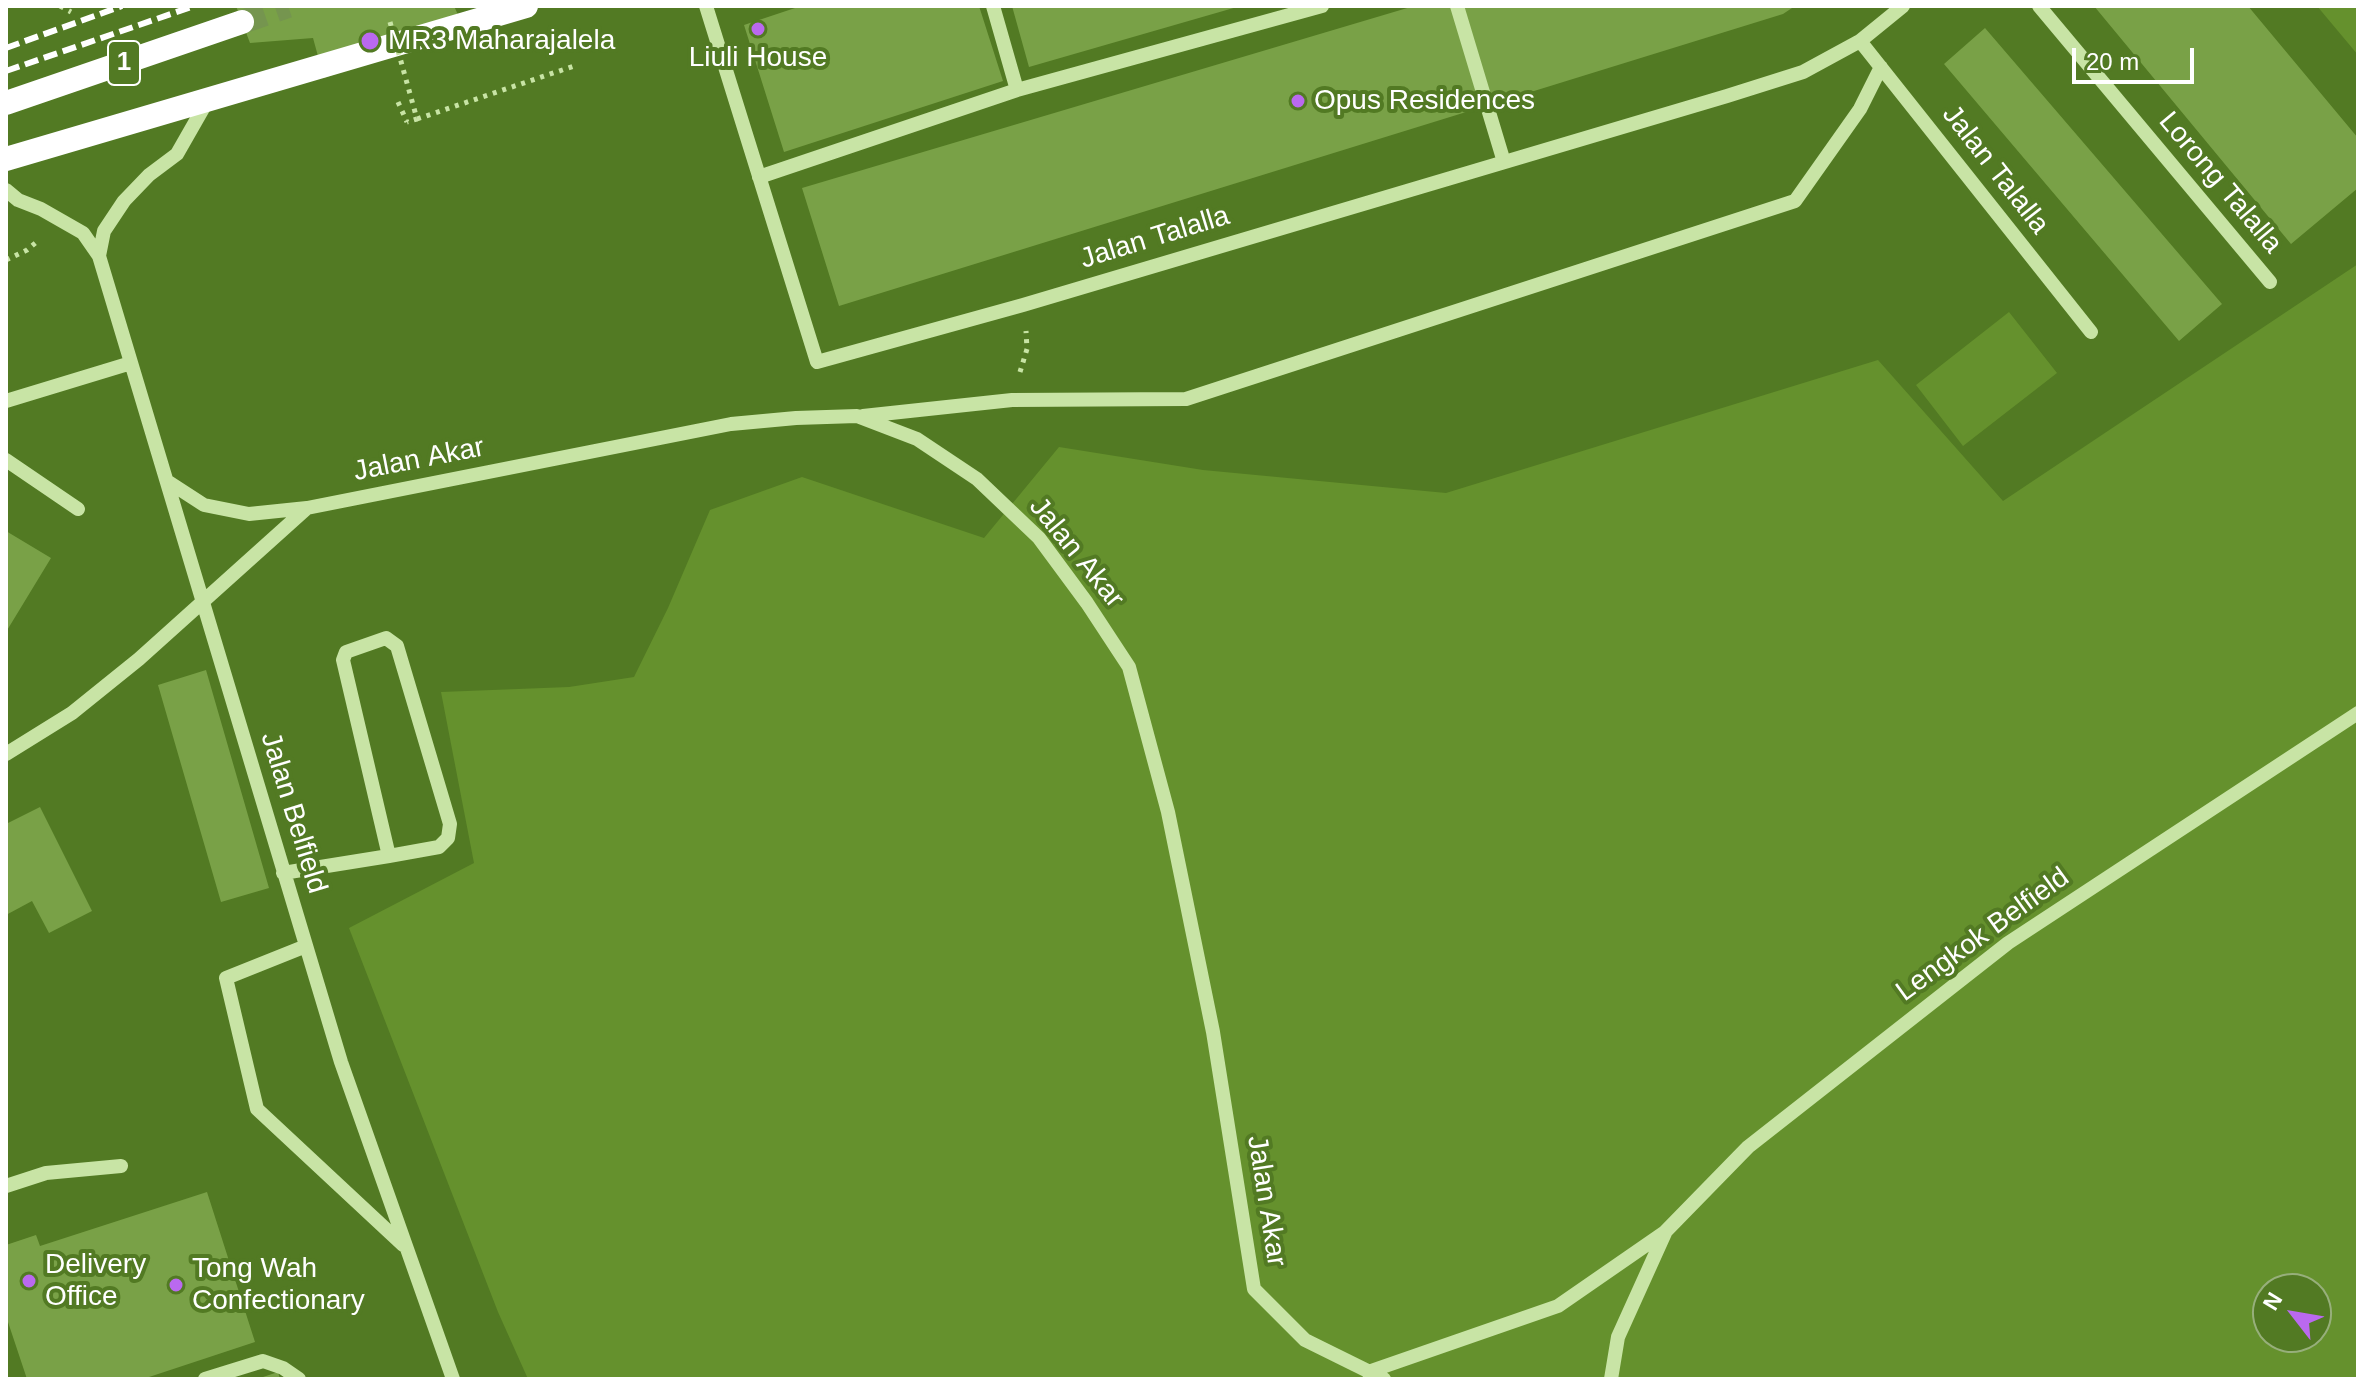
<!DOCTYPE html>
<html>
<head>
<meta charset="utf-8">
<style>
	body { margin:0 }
	#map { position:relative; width:2364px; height:1385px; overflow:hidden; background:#527a23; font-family:Arial,sans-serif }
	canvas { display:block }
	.frame { position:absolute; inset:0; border:8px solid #fff; pointer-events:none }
	.north { position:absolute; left:2252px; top:1273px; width:80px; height:80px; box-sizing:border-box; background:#527a23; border:2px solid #97af7b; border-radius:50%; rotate:301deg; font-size:22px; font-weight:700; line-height:32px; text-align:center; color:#fff }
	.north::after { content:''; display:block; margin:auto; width:28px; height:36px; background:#ba69ef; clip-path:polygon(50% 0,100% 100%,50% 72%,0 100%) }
	.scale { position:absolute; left:2072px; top:48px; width:122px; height:36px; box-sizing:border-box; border:4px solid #fff; border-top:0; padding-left:10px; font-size:24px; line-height:28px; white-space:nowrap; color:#fff; -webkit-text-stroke:6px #527a23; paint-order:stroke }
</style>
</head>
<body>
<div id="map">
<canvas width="2364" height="1385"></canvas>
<div class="frame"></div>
<div class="north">N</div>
<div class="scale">20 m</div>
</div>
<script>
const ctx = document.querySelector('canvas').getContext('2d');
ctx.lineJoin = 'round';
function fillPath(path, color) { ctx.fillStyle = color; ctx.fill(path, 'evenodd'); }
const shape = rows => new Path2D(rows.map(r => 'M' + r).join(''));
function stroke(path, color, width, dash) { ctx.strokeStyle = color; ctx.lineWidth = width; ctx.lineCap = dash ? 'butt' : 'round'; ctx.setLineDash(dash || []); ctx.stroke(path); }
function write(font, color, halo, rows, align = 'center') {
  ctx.font = font + ' Arial,sans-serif'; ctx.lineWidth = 8; ctx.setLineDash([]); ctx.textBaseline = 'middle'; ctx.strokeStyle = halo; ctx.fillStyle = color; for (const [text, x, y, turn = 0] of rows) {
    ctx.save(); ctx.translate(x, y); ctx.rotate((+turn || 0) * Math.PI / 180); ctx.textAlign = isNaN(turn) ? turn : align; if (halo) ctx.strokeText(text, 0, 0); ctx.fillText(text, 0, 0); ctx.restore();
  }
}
fillPath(shape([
	[2317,6,2358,6,2358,55],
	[2358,264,2358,1379,528,1379,498,1312,349,928,474,863,441,692,569,687,634,677,668,608,710,510,802,477,984,538,1059,447,1203,470,1446,493,1878,360,2003,501],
	[2268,1289,2316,1289,2316,1337,2268,1337],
	[2009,312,2057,373,1963,446,1916,385]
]), '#65912d');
fillPath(shape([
	[236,6,454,6,464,28,324,78,313,38,250,43],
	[801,6,979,6,1003,81,784,152,744,25],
	[1012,6,1237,6,1237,7,1029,67],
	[1414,6,1795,6,1783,14,839,306,802,188],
	[2094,6,2248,6,2358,138,2358,188,2291,244],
	[1985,28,2222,304,2179,341,1944,64],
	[6,531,51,558,6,632],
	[206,670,269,888,221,902,158,685],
	[40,807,92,911,49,933,32,901,6,915,6,824],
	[207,1192,255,1342,143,1379,27,1379,6,1316,6,1245,36,1235,40,1246],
	[278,1372,280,1379,260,1379,260,1378]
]), '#79a147');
stroke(shape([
	[242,22,288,6]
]), '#75954f', 24, [24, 12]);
stroke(shape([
	[60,6,71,12],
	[398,102,407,122],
	[417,119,577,65],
	[6,260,27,250,39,240],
	[1020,372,1027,349,1026,331]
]), '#c8e4a5', 5, [4, 6]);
stroke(shape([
	[706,6,817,362,1023,305,1727,96,1803,72,1860,41],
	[993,6,1017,90],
	[1457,6,1504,162],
	[1903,6,1860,41,2091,332],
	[2039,6,2270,282],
	[759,177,1017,90,1322,6],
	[6,190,18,200,41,209,83,233,99,256,341,1062,453,1379],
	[99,256,104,231,124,201,149,175,177,154,209,98],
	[6,401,131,363],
	[863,416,1012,400,1186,399,1795,201,1860,109,1881,67],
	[6,460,78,509],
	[167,481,204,505,249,514,307,508,731,424,796,418,857,416,917,439,977,479,1039,538,1087,603,1129,667,1168,812,1213,1032,1254,1289,1305,1340,1384,1379],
	[6,754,72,713,139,659,307,508],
	[283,873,389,856,439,847,448,838,450,824,397,646,386,638,346,652,343,660,389,856],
	[306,946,226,978,257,1109,403,1245],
	[6,1186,46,1173,121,1166],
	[1368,1372,1558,1306,1665,1232,1748,1147,2008,943,2358,713],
	[205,1379,263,1361,283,1368,299,1379],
	[1611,1379,1618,1337,1665,1233]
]), '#c8e4a5', 14);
stroke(shape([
	[6,103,242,22],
	[6,159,526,6]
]), '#fff', 24);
stroke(shape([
	[6,48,122,6],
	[6,71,194,6]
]), '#fff', 6, [14, 6]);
stroke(shape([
	[390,22,417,119,407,122]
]), '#c8e4a5', 5, [4, 6]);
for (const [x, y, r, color] of [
	[758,29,8,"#ba69ef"],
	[370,41,10,"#ba69ef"],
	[1298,101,8,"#ba69ef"],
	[29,1281,8,"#ba69ef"],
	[176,1285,8,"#ba69ef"]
]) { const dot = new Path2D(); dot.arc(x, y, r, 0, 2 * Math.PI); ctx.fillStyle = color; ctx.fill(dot); stroke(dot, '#527a23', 3); }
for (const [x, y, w] of [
	[124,63,32]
]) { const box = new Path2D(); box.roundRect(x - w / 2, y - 22, w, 44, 6); ctx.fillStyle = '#527a23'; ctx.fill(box); stroke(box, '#fff', 2); }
write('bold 26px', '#fff', null, [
	["1",124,63]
]);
write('28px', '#fff', '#527a23', [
	["MR3 Maharajalela",388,41],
	["Liuli House",758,58,"center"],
	["Opus Residences",1314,101],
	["Delivery",45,1265],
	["Office",45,1297],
	["Tong Wah",192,1269],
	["Confectionary",192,1301]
], 'left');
write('28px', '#fff', '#527a23', [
	["Jalan Talalla",1995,170,52],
	["Lorong Talalla",2220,183,50],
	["Jalan Talalla",1155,238,-17],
	["Jalan Akar",419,460,-11],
	["Jalan Akar",1076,553,51],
	["Jalan Belfield",293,813,73],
	["Lengkok Belfield",1983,935,-36],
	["Jalan Akar",1266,1201,81]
]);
</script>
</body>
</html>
